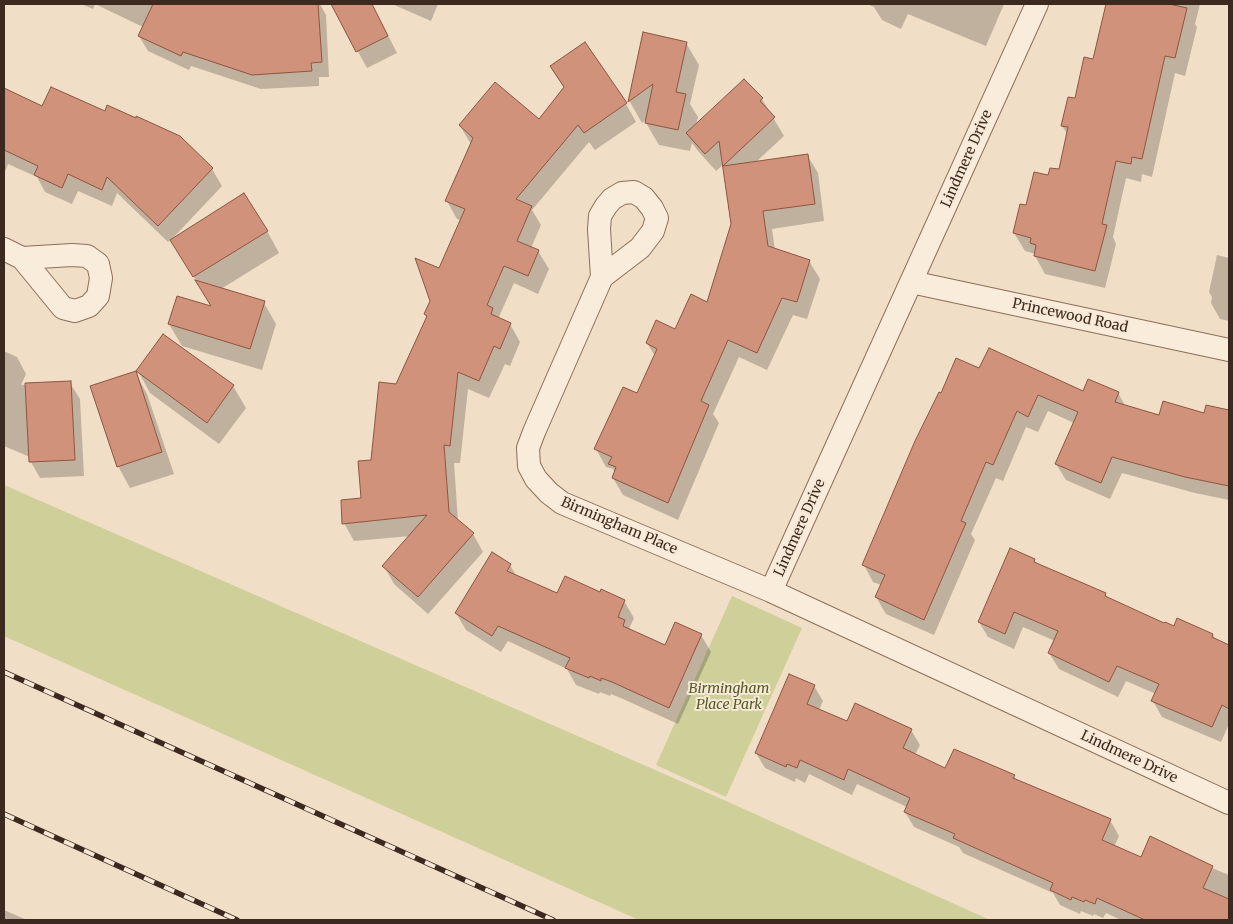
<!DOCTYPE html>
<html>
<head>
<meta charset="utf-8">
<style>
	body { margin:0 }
	#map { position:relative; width:1233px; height:924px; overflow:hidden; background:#f0dec6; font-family:Merriweather,serif }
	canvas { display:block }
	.frame { position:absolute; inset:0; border:5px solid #3c291f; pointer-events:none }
</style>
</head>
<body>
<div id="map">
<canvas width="1233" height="924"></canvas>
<div class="frame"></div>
</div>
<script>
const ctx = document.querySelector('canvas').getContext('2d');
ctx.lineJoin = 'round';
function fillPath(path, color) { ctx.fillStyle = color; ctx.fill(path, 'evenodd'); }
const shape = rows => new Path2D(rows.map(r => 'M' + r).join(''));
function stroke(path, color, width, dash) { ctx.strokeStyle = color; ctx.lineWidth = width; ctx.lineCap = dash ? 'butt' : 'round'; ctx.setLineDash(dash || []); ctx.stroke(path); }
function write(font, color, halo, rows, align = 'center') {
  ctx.font = font + ' Merriweather,serif'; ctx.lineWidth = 4; ctx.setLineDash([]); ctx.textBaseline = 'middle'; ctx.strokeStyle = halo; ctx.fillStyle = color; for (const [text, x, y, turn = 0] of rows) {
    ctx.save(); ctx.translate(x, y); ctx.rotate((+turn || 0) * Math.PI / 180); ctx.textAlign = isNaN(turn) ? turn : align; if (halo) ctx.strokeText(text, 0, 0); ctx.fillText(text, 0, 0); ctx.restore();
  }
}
fillPath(shape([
	[4,485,726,801,990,920,639,920,4,636],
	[732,596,802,628,726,797,656,765]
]), '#cfcf99');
fillPath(shape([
	[81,4,320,4,326,15,329,77,319,77,319,86,261,89,191,66,189,70,148,51,139,36,143,27,95,4,93,9],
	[332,4,372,4,397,53,367,68],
	[392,4,438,4,431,21],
	[867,4,1004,4,986,46,908,14,901,29,882,20,874,7],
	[1107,4,1200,4,1195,24,1197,27,1185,76,1175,73,1152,177,1142,174,1141,182,1126,178,1113,237,1116,244,1105,288,1045,274,1035,256,1036,254,1025,251,1014,233,1027,207,1049,177,1059,171,1068,135,1062,126,1094,61],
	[644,34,686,43,699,65,690,104,698,117,696,125,762,99,784,136,756,162,807,155,818,173,824,221,772,229,775,250,809,261,820,279,807,319,793,315,767,370,739,357,713,414,719,423,678,520,623,495,613,478,615,473,613,469,606,467,596,449,637,395,655,356,647,343,676,331,708,303,732,224,724,164,716,171,698,151,692,143,690,151,659,145,646,123,647,119,642,123,630,102],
	[551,67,626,104,636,122,595,150,589,142,532,210,541,225,531,248,538,251,549,269,538,294,514,283,498,319,510,324,520,342,510,366,505,364,489,398,468,389,460,463,454,463,458,521,473,534,483,552,428,614,394,584,384,566,411,536,354,541,344,523,363,499,372,461,397,386,427,319,425,314,431,301,439,270,461,220,457,219,447,201,471,144,460,126,540,120,564,88],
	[4,89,43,107,212,169,222,186,172,239,267,231,279,253,221,289,264,303,276,324,262,370,182,346,169,324,213,308,171,239,168,242,117,193,112,206,78,191,72,204,45,192,37,177,8,164,4,174],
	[1217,255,1229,258,1229,321,1220,319,1211,303,1212,297,1209,292],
	[164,335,233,386,246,408,219,444,150,393,138,371],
	[4,351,17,357,26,374,21,385,70,383,80,399,84,476,40,478,31,462,30,457,4,446],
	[980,370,1083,392,1118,393,1126,407,1160,417,1205,414,1207,407,1229,411,1229,500,1195,493,1122,473,1110,499,1066,480,1056,464,1074,423,1048,411,1038,432,1026,427,1003,481,996,478,971,534,975,540,934,635,886,614,876,597,881,585,873,582,864,565,941,394],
	[135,372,147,394,174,474,130,488,118,466],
	[1034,560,1037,564,1105,594,1108,599,1165,625,1213,635,1215,640,1229,646,1229,724,1221,742,1162,717,1153,701,1156,694,1126,681,1118,697,1059,669,1049,653,1055,641,1023,627,1014,649,988,637,979,622],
	[510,565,517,577,557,595,600,594,624,601,634,618,629,629,665,646,701,635,711,652,678,724,623,699,611,694,610,696,600,692,599,694,576,685,567,669,508,641,501,652,466,630,456,613],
	[814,686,823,701,819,710,848,722,911,730,920,745,915,755,946,770,1014,776,1017,781,1110,820,1119,836,1114,847,1142,859,1212,868,1229,875,1229,920,1121,920,1106,913,1103,918,1094,914,1093,916,1081,911,1080,914,1060,905,1053,893,963,853,959,847,914,827,905,812,907,807,857,784,852,795,809,774,805,783,796,778,795,782,765,768,756,753],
	[4,910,27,920,4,920]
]), '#0003');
const building = shape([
	[153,4,318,4,322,62,311,63,312,71,252,75,183,52,181,56,138,36,153,4],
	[331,4,372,4,388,36,356,52,331,4],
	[1106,4,1169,4,1187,8,1175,58,1165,56,1142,159,1132,157,1131,164,1116,161,1102,224,1107,225,1095,271,1034,256,1036,245,1030,243,1031,238,1013,233,1020,204,1026,205,1034,172,1048,175,1050,168,1059,169,1068,127,1061,126,1068,97,1075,98,1084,57,1093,59,1106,4],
	[643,32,687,42,676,92,686,94,678,130,645,123,653,84,628,102,643,32],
	[585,42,627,103,584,133,578,125,516,199,532,206,517,241,539,250,528,276,504,266,487,305,493,308,491,314,511,323,500,349,494,346,479,381,458,372,450,446,444,445,449,512,474,533,418,597,382,566,427,515,342,524,341,500,361,498,358,461,371,460,379,382,396,384,427,316,424,314,430,301,415,258,439,268,465,209,445,201,473,138,459,125,495,82,539,119,564,87,550,66,585,42],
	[744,79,763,98,760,101,775,117,723,166,808,154,815,204,763,211,768,246,810,260,797,302,782,298,757,353,728,340,701,401,709,405,668,503,612,478,616,467,608,464,612,457,594,449,623,387,637,393,657,349,646,343,656,320,675,329,691,294,707,302,731,224,719,141,705,154,686,133,744,79],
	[51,87,105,111,107,105,136,118,136,116,180,136,213,168,158,226,107,177,102,190,68,174,62,188,34,175,38,166,4,150,4,88,42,106,51,87],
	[244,193,268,231,193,277,170,240,244,193],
	[195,280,265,301,250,349,168,324,177,296,211,306,195,280],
	[163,334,234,385,207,423,136,371,163,334],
	[989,348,1083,391,1088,379,1119,392,1115,402,1159,415,1163,401,1204,413,1206,405,1229,410,1229,486,1185,477,1112,457,1101,483,1055,464,1078,412,1038,395,1028,417,1017,411,993,465,986,462,961,521,966,523,924,620,875,597,885,575,862,565,915,441,939,392,941,393,956,358,979,368,989,348],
	[136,371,162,452,117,467,90,386,136,371],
	[71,381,75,460,29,462,25,383,71,381],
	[1010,548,1035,559,1034,562,1106,593,1105,596,1164,623,1165,622,1174,626,1177,618,1213,634,1212,637,1229,645,1229,709,1222,705,1212,727,1151,701,1159,684,1117,666,1109,682,1048,653,1058,631,1014,612,1005,634,978,622,1010,548],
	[492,552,511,564,507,571,557,593,565,576,600,592,601,589,625,600,618,617,625,620,623,626,665,645,675,622,702,634,669,708,612,682,601,678,601,681,590,676,589,678,565,668,570,658,498,626,492,636,455,613,492,552],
	[789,674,815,685,807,704,847,721,855,703,912,729,903,748,945,768,954,749,1015,775,1013,778,1111,819,1102,840,1141,857,1150,836,1213,866,1203,888,1229,899,1229,920,1145,920,1097,898,1095,904,1085,900,1084,902,1072,897,1071,900,1050,890,1053,883,953,838,955,834,904,812,910,798,848,769,844,780,800,760,797,768,787,764,786,767,755,753,789,674]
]);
fillPath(building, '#d0927a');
stroke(building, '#8d543f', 1);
const street = shape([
	[1037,4,771,591,1229,803],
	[4,249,22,258,63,308,75,311,89,306,98,296,101,278,98,264,87,256,72,255,22,258],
	[602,277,640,248,653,231,657,218,652,208,644,198,634,192,622,193,612,199,606,206,600,216,599,229,602,277,534,432,528,448,529,466,536,479,549,493,562,503,771,591],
	[911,282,1229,350]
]);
stroke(street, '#8d6f5a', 24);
stroke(street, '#faecda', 22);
const rail = shape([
	[4,672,553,920],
	[4,814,237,920]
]);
stroke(rail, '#3c291f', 5.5);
stroke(rail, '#f7e9d6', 4, [11]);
write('14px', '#3c291f', '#f7e9d6', [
	["Lindmere Drive",967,159,-66],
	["Princewood Road",1070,316,12],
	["Birmingham Place",619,526,23],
	["Lindmere Drive",800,528,-66],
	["Lindmere Drive",1129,757,25]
]);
write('italic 14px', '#535a24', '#f7e9d6', [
	["Birmingham",729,689],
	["Place Park",729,705]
]);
</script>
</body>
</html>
